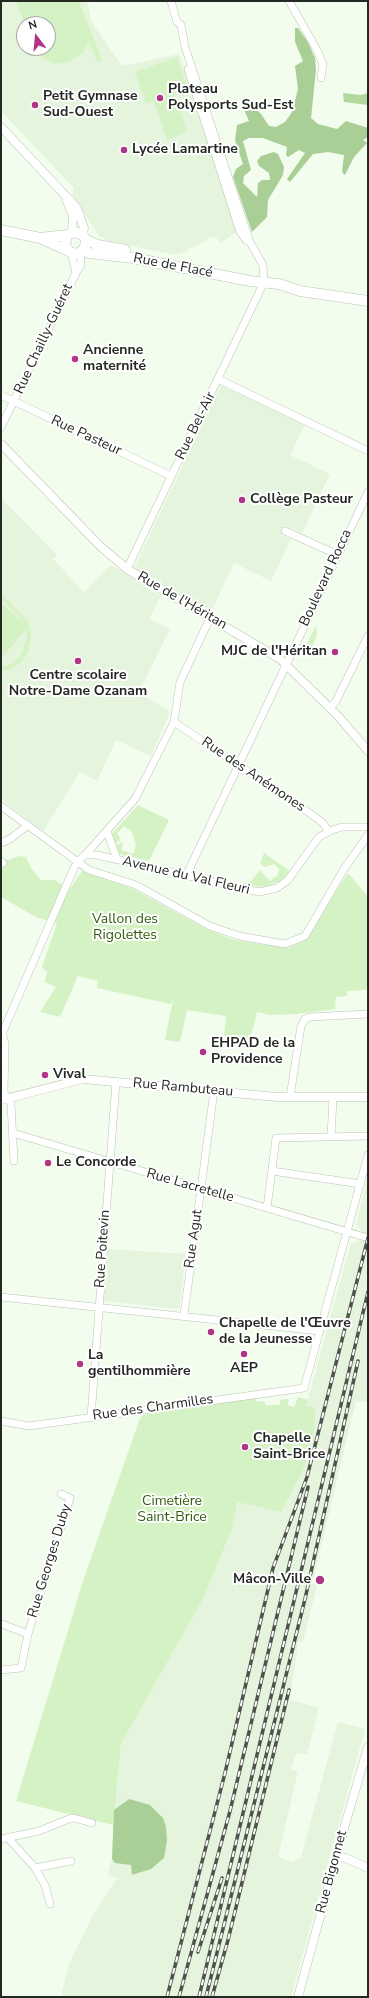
<!DOCTYPE html>
<html>
<head>
<meta charset="utf-8">
<style>
	body { margin:0 }
	#map { position:relative; width:369px; height:1998px; overflow:hidden; background:#f2fded; font-family:"Nunito Sans",sans-serif }
	canvas { display:block }
	.frame { position:absolute; inset:0; border:2px solid #252923; pointer-events:none }
	.north { position:absolute; left:16px; top:16px; width:40px; height:40px; box-sizing:border-box; background:#fff; border:1px solid #a8a9a7; border-radius:50%; rotate:344deg; font-size:11px; font-weight:700; line-height:16px; text-align:center; color:#252923 }
	.north::after { content:''; display:block; margin:auto; width:14px; height:18px; background:#b13586; clip-path:polygon(50% 0,100% 100%,50% 72%,0 100%) }
</style>
</head>
<body>
<div id="map">
<canvas width="369" height="1998"></canvas>
<div class="frame"></div>
<div class="north">N</div>
</div>
<script>
const ctx = document.querySelector('canvas').getContext('2d');
ctx.lineJoin = 'round';
function fillPath(path, color) { ctx.fillStyle = color; ctx.fill(path, 'evenodd'); }
const shape = rows => new Path2D(rows.map(r => 'M' + r).join(''));
function stroke(path, color, width, dash) { ctx.strokeStyle = color; ctx.lineWidth = width; ctx.lineCap = dash ? 'butt' : 'round'; ctx.setLineDash(dash || []); ctx.stroke(path); }
function write(font, color, halo, rows, align = 'center') {
  ctx.font = font + ' "Nunito Sans",sans-serif'; ctx.lineWidth = 4; ctx.setLineDash([]); ctx.textBaseline = 'middle'; ctx.strokeStyle = halo; ctx.fillStyle = color; for (const [text, x, y, turn = 0] of rows) {
    ctx.save(); ctx.translate(x, y); ctx.rotate((+turn || 0) * Math.PI / 180); ctx.textAlign = isNaN(turn) ? turn : align; if (halo) ctx.strokeText(text, 0, 0); ctx.fillText(text, 0, 0); ctx.restore();
  }
}
fillPath(shape([
	[1,1,87,1,92,23,122,66,179,54,238,231,220,243,217,238,211,237,194,248,191,247,186,252,175,255,109,241,99,236,72,194,74,188,1,111],
	[24,24,48,24,48,48,24,48],
	[221,385,305,424,290,455,330,474,302,533,286,526,281,535,291,539,271,581,234,563,211,612,134,568],
	[1,498,57,555,53,559,84,592,111,565,161,596,149,619,170,629,139,692,170,712,151,756,116,740,97,781,80,772,43,831,1,799],
	[368,1177,368,1402,356,1401,312,1584,317,1585,303,1642,299,1641,298,1643,290,1700,319,1708,307,1754,296,1753,291,1770,298,1771,278,1857,293,1862,301,1857,338,1722,365,1729,291,1997,61,1997,69,1964,93,1915,117,1878,108,1875,112,1859,113,1825,121,1744,203,1599,232,1529,237,1502,315,1426,315,1407,306,1406,350,1246,352,1243,359,1241,361,1230,356,1224,357,1220],
	[108,1249,186,1254,179,1309,104,1301]
]), '#e5f4dd');
fillPath(shape([
	[15,1,79,1,102,60,97,62,89,41,83,53,68,62,55,64,42,58,34,48,48,48,48,24,25,24],
	[177,57,188,89,174,94,187,132,167,140,154,102,146,104,135,72],
	[1,593,28,621,31,635,28,652,21,662,11,669,1,671,1,667,13,663,22,654,27,636,26,630,1,658,1,603,24,623,17,614,1,599],
	[316,625,317,635,308,656,302,654],
	[138,805,169,820,149,861,118,854,115,845,122,843,121,841,123,843,122,850,133,854,136,845,132,832,124,826,117,833,121,840,114,844,112,834],
	[264,853,290,871,280,881,264,887,242,884,251,881,260,870,270,881,278,875,279,869,274,864,265,867,260,864],
	[19,856,26,857,31,868,41,880,54,880,70,889,82,871,86,872,133,889,206,929,234,940,288,948,304,941,348,873,368,897,368,980,366,990,347,991,347,996,336,997,335,1009,297,1014,269,1015,257,1012,249,1044,224,1036,226,1016,187,1010,180,1042,165,1040,174,995,171,1004,97,988,98,981,78,976,60,1017,40,1012,56,987,45,982,47,972,42,967,57,923,36,917,1,897,1,858,8,860],
	[298,1397,308,1400,306,1406,315,1407,315,1426,305,1466,281,1512,237,1502,232,1529,203,1599,121,1744,113,1825,16,1801,83,1581,140,1418,143,1415,255,1398,256,1401,265,1402,265,1405,280,1405,280,1400,287,1399,289,1400,287,1405,294,1407]
]), '#d5f2c5');
fillPath(shape([
	[295,28,298,28,308,42,315,58,316,70,311,118,318,124,337,129,346,121,368,128,368,137,363,140,367,143,354,157,345,175,342,172,344,155,328,152,313,154,290,182,287,179,305,153,299,150,288,157,286,155,287,147,263,138,249,138,243,141,251,170,244,176,243,183,257,197,258,183,262,180,270,180,269,173,259,166,257,161,261,156,274,152,278,154,284,167,283,175,268,200,267,217,252,232,233,177,236,169,243,164,235,140,237,125,249,121,242,105,250,103,261,114,269,126,276,127,285,122,292,112,298,89,295,66,303,61,295,42],
	[129,1799,150,1805,163,1818,166,1827,167,1840,164,1858,151,1869,132,1875,131,1865,115,1863,112,1859,114,1810]
]), '#aacf96');
fillPath(shape([
	[343,93,361,95,368,93,368,105,344,102]
]), '#b3d89f');
const minor = shape([
	[289,1,317,50,323,64,321,78],
	[188,69,240,232,246,240,250,242],
	[71,253,76,273,81,265,80,252],
	[218,379,368,451],
	[1,395,171,476],
	[1,427,76,273],
	[285,531,338,555],
	[127,569,264,282,263,265,250,242,185,47,181,25,177,22,171,1],
	[330,708,336,701,368,636],
	[174,722,308,812,323,823,329,832],
	[1,806,89,870,136,885,210,926,239,936,285,944,305,936,344,869,368,835],
	[107,831,117,859],
	[1,843,10,839,28,825],
	[85,855,135,799,174,722,180,682,210,618],
	[1,861,3,863],
	[186,876,368,492],
	[2,1034,70,877,77,862,85,855,97,855,259,892,277,888,288,880,319,837,332,830,342,827,368,827],
	[2,1034,5,1044,4,1092,11,1104,14,1161],
	[290,1097,301,1026,305,1019,310,1017,368,1014],
	[13,1133,368,1238],
	[331,1137,333,1098],
	[272,1171,361,1184],
	[267,1208,276,1138,368,1136],
	[1,1297,320,1331],
	[184,1315,214,1091],
	[91,1417,116,1082],
	[1,1421,29,1426,304,1388,368,1155],
	[2,1624,28,1634],
	[1,1670,21,1668,28,1634,70,1498,61,1494],
	[8,1838,35,1868,45,1885,50,1904],
	[1,1839,39,1831,69,1819,74,1818,92,1823],
	[35,1868,71,1861]
]);
const tertiary = shape([
	[1,127,77,208,84,228,83,235],
	[67,201,73,216,72,232],
	[1,444,100,546,127,569,280,659,338,716,368,751],
	[1,1100,83,1079,277,1097,368,1097],
	[336,1857,346,1858,368,1868],
	[298,1997,345,1825,368,1747]
]);
const secondary = shape([
	[1,230,40,238,67,235],
	[40,238,75,254,81,252,85,247,86,240,83,235,75,232,67,235,65,245,68,250],
	[86,240,98,245,125,250],
	[83,250,89,253,133,258,250,281,279,284,300,291,368,301]
]);
stroke(minor, '#bac4b5', 8);
stroke(tertiary, '#bac4b5', 9);
stroke(secondary, '#bac4b5', 11);
stroke(minor, '#fff', 7);
stroke(tertiary, '#fff', 8);
stroke(secondary, '#fff', 10);
const rail = shape([
	[198,1952,222,1878],
	[167,1997,225,1773,273,1568,307,1477,368,1238],
	[179,1997,230,1811,308,1487],
	[199,1997,368,1292],
	[206,1997,305,1599,358,1361],
	[212,1997,228,1940,289,1690]
]);
stroke(rail, '#4e534b', 3.5);
stroke(rail, '#fff', 2, [6]);
for (const [x, y, r, color] of [
	[160,98,4,"#b13586"],
	[35,105,4,"#b13586"],
	[124,150,4,"#b13586"],
	[75,359,4,"#b13586"],
	[242,500,4,"#b13586"],
	[335,652,4,"#b13586"],
	[78,661,4,"#b13586"],
	[203,1052,4,"#b13586"],
	[45,1075,4,"#b13586"],
	[48,1163,4,"#b13586"],
	[211,1332,4,"#b13586"],
	[244,1354,4,"#b13586"],
	[80,1364,4,"#b13586"],
	[245,1447,4,"#b13586"],
	[320,1580,5,"#b13586"]
]) { const dot = new Path2D(); dot.arc(x, y, r, 0, 2 * Math.PI); ctx.fillStyle = color; ctx.fill(dot); stroke(dot, '#fff', 1.5); }
write('bold 14px', '#252923', '#fff', [
	["Plateau",168,90],
	["Polysports Sud-Est",168,106],
	["Petit Gymnase",43,97],
	["Sud-Ouest",43,113],
	["Lycée Lamartine",132,150],
	["Ancienne",83,351],
	["maternité",83,367],
	["Collège Pasteur",250,500],
	["MJC de l'Héritan",327,652,"right"],
	["Centre scolaire",78,676,"center"],
	["Notre-Dame Ozanam",78,692,"center"],
	["EHPAD de la",211,1044],
	["Providence",211,1060],
	["Vival",53,1075],
	["Le Concorde",56,1163],
	["Chapelle de l'Œuvre",219,1324],
	["de la Jeunesse",219,1340],
	["La",88,1356],
	["gentilhommière",88,1372],
	["AEP",244,1369,"center"],
	["Chapelle",253,1439],
	["Saint-Brice",253,1455],
	["Mâcon-Ville",311,1580,"right"]
], 'left');
write('14px', '#252923', '#fff', [
	["Rue de Flacé",173,266,11],
	["Rue Chailly-Guéret",44,339,-65],
	["Rue Bel-Air",196,426,-64],
	["Rue Pasteur",86,436,25],
	["Boulevard Rocca",326,578,-65],
	["Rue de l'Héritan",182,601,30],
	["Rue des Anémones",253,775,34],
	["Avenue du Val Fleuri",186,876,13],
	["Rue Rambuteau",183,1088,5],
	["Rue Lacretelle",190,1186,16],
	["Rue Agut",194,1239,-82],
	["Rue Poitevin",103,1249,-86],
	["Rue des Charmilles",153,1408,-8],
	["Rue Georges Duby",50,1561,-73],
	["Rue Bigonnet",332,1872,-75]
]);
write('14px', '#315c0d', '#fff', [
	["Vallon des",125,920],
	["Rigolettes",125,936],
	["Cimetière",172,1502],
	["Saint-Brice",172,1518]
]);
</script>
</body>
</html>
